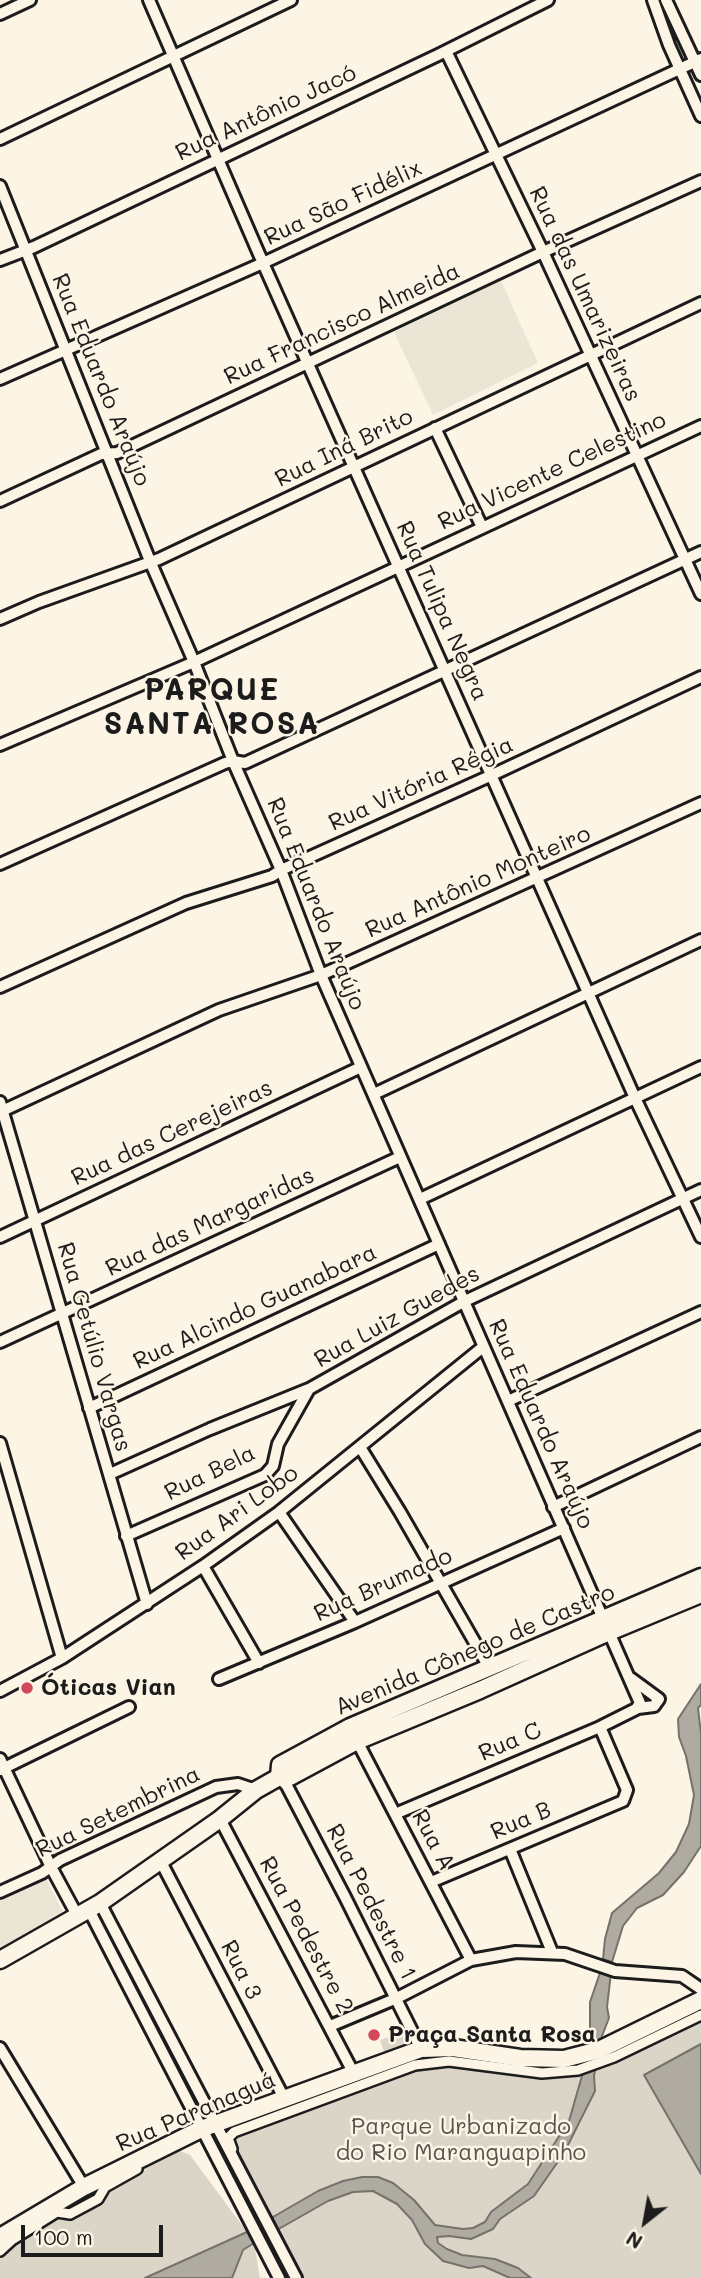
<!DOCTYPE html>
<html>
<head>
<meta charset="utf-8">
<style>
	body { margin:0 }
	#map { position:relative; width:701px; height:2278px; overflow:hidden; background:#fcf5e5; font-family:Mali,sans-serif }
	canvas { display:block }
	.north { position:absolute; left:610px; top:2187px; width:70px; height:70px; -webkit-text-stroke:5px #fcf5e5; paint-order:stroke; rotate:211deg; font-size:19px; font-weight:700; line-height:28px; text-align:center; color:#1c1c1c }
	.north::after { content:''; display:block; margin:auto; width:24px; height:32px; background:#1c1c1c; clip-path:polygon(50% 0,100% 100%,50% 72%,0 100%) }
	.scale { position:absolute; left:21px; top:2225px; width:142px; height:32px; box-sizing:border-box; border:4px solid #1c1c1c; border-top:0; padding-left:9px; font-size:21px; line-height:24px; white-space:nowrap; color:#1c1c1c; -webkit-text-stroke:5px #fcf5e5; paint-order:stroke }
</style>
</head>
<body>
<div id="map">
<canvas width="701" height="2278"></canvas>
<div class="north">N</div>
<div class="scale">100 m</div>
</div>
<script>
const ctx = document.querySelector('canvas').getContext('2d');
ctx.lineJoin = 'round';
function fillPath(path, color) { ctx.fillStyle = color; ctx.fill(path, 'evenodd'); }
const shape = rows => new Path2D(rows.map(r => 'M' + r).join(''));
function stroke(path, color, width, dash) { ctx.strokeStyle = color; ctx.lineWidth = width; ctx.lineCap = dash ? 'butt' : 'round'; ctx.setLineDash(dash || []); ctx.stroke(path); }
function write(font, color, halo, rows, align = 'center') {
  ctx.font = font + ' Mali,sans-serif'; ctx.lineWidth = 5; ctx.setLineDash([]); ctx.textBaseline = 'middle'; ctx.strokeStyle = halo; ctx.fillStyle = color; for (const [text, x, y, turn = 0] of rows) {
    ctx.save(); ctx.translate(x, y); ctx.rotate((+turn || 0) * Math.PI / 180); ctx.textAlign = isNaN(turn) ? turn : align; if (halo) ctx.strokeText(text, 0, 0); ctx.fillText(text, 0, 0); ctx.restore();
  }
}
fillPath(shape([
	[501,281,538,363,433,415,394,332],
	[47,1880,65,1916,0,1950,0,1901]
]), '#ebe5d6');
fillPath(shape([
	[701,2014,701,2044,644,2075,701,2174,701,2278,531,2278,518,2268,480,2256,462,2255,438,2243,437,2237,460,2236,493,2229,500,2219,533,2196,579,2126,589,2105,595,2091,594,2076,596,2065],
	[402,2033,407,2045,384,2052,380,2040],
	[430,2062,542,2073,584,2069,569,2121,528,2185,492,2212,485,2222,473,2228,445,2228,435,2225,394,2183,378,2177,362,2177,318,2191,269,2219,228,2138],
	[178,2150,190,2155,247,2232,145,2278,0,2278,0,2249],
	[373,2191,397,2204,412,2220,425,2244,469,2268,483,2266,510,2278,300,2278,275,2231,328,2201,353,2192],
	[254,2243,260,2278,232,2278,243,2250]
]), '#dbd5c8');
const water = shape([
	[701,1684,701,1705,698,1708,701,1734,701,1846,684,1872,663,1895,637,1908,623,1926,612,1962,603,1959,605,1939,612,1913,659,1873,676,1852,689,1824,694,1795,686,1756,679,1737,678,1719,701,1684],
	[601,1970,611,1973,607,2007,609,2018,602,2036,596,2065,594,2076,595,2091,564,2153,534,2196,500,2219,493,2229,471,2239,449,2236,437,2237,438,2243,447,2249,462,2255,495,2259,518,2268,531,2278,510,2278,483,2266,469,2268,443,2261,425,2244,412,2220,397,2204,373,2191,353,2192,328,2201,254,2243,243,2250,232,2278,145,2278,247,2232,318,2191,343,2181,362,2177,378,2177,393,2183,414,2200,435,2225,463,2229,473,2228,485,2222,491,2212,528,2184,569,2121,584,2069,590,2032,590,2002,601,1970],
	[701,2044,701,2174,644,2075,701,2044]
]);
fillPath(water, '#b0aba1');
stroke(water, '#75726c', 2);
const pedestrian = shape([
	[232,2149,228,2138,234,2132,415,2065,449,2061,542,2073,578,2070,614,2057,701,2015],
	[0,2251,12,2240,57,2212,70,2214,98,2199,105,2187,137,2169]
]);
const minor = shape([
	[149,0,259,254,635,1098,701,1237],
	[653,0,669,45,701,116],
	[666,0,701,75],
	[0,14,30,0],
	[446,51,543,252,701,594],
	[0,139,291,0],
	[0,186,150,561,194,662,233,761,281,870,321,975,640,1703,636,1709,600,1727,395,1814],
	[0,260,34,247,438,55,548,0],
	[0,379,263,263,701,59],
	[435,428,482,527],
	[0,501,101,454,117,453,543,252,701,181],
	[0,619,39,602,159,559,701,303],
	[0,745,194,662,701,426],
	[0,864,225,763,233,761,245,763,701,552],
	[0,987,186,903,272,876,281,870,492,775,701,677],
	[374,1094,701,940],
	[0,1102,147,1604],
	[0,1112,219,1010,321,975,701,803],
	[420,1199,701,1067],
	[0,1237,361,1067],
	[0,1342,400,1157],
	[508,1401,701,1312],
	[89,1408,439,1244],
	[0,1443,62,1658],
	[360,1447,400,1512,490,1669],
	[110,1474,210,1429,309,1389,465,1301,701,1190],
	[553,1507,701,1437],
	[279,1512,355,1622],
	[126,1536,265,1475,273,1466,278,1444,309,1389],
	[203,1566,259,1663],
	[629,1677,659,1699,654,1706,638,1708],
	[219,1679,355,1622,564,1528],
	[0,1691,62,1658,203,1566,279,1512,483,1347],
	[357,1741,471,1960],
	[0,1759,51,1867,78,1917],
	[0,1770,129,1707],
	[279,1777,287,1786,345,1897,421,2049],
	[220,1819,353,2072],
	[510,1849,552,1952],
	[160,1860,284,2098],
	[431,1882,623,1801,627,1790,600,1727],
	[0,1892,42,1873,60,1860,216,1787,238,1784,256,1790],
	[100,1903,296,2278],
	[89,1910,279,2278],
	[330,2026,397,1998,471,1960,516,1952,565,1954,615,1971,682,1976,701,1989],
	[0,2048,84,2187]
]);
const secondary = shape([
	[279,1777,280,1765,350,1727,701,1577],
	[0,1960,100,1903,220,1819,256,1790,279,1777,290,1777,357,1741,480,1690,609,1632,701,1594],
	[0,2237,84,2187,201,2129,421,2049,453,2048,520,2058,564,2059,599,2050,701,2000]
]);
stroke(pedestrian, '#1c1c1c', 14);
stroke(minor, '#1c1c1c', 16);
stroke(secondary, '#1c1c1c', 21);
stroke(pedestrian, '#fcf5e5', 9);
stroke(minor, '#fcf5e5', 10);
stroke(secondary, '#fcf5e5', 16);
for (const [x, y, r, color] of [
	[27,1688,7,"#d1495b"],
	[374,2035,7,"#d1495b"]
]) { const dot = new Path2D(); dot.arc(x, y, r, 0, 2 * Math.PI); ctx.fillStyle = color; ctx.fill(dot); stroke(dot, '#fcf5e5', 2.5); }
write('23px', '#1c1c1c', '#fcf5e5', [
	["Rua Antônio Jacó",266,113,-25],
	["Rua São Fidélix",343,203,-25],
	["Rua das Umarizeiras",585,294,65],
	["Rua Francisco Almeida",342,324,-25],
	["Rua Eduardo Araújo",101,380,68],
	["Rua Iná Brito",344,448,-26],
	["Rua Vicente Celestino",552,471,-25],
	["Rua Tulipa Negra",442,611,66],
	["Rua Vitória Régia",421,784,-24],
	["Rua Antônio Monteiro",478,882,-24],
	["Rua Eduardo Araújo",316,904,68],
	["Rua das Cerejeiras",172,1133,-25],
	["Rua das Margaridas",210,1222,-25],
	["Rua Alcindo Guanabara",255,1307,-25],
	["Rua Luiz Guedes",397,1317,-29],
	["Rua Getúlio Vargas",94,1347,74],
	["Rua Eduardo Araújo",541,1424,66],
	["Rua Bela",210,1473,-26],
	["Rua Ari Lobo",237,1513,-36],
	["Rua Brumado",383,1585,-24],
	["Avenida Cônego de Castro",475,1650,-23],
	["Rua C",510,1742,-23],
	["Rua Setembrina",118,1812,-26],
	["Rua B",521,1821,-23],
	["Rua A",433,1840,62],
	["Rua Pedestre 1",371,1902,63],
	["Rua Pedestre 2",306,1935,62],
	["Rua 3",241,1970,63],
	["Rua Paranaguá",196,2112,-23]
]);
write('bold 23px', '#1c1c1c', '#fcf5e5', [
	["Óticas Vian",41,1688],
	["Praça Santa Rosa",388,2035]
], 'left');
write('23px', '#555450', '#fcf5e5', [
	["Parque Urbanizado",461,2127],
	["do Rio Maranguapinho",461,2153]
]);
ctx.letterSpacing = '2px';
write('bold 30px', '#1c1c1c', '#fcf5e5', [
	["PARQUE",212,691],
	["SANTA ROSA",212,725]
]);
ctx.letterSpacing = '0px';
</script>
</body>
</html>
